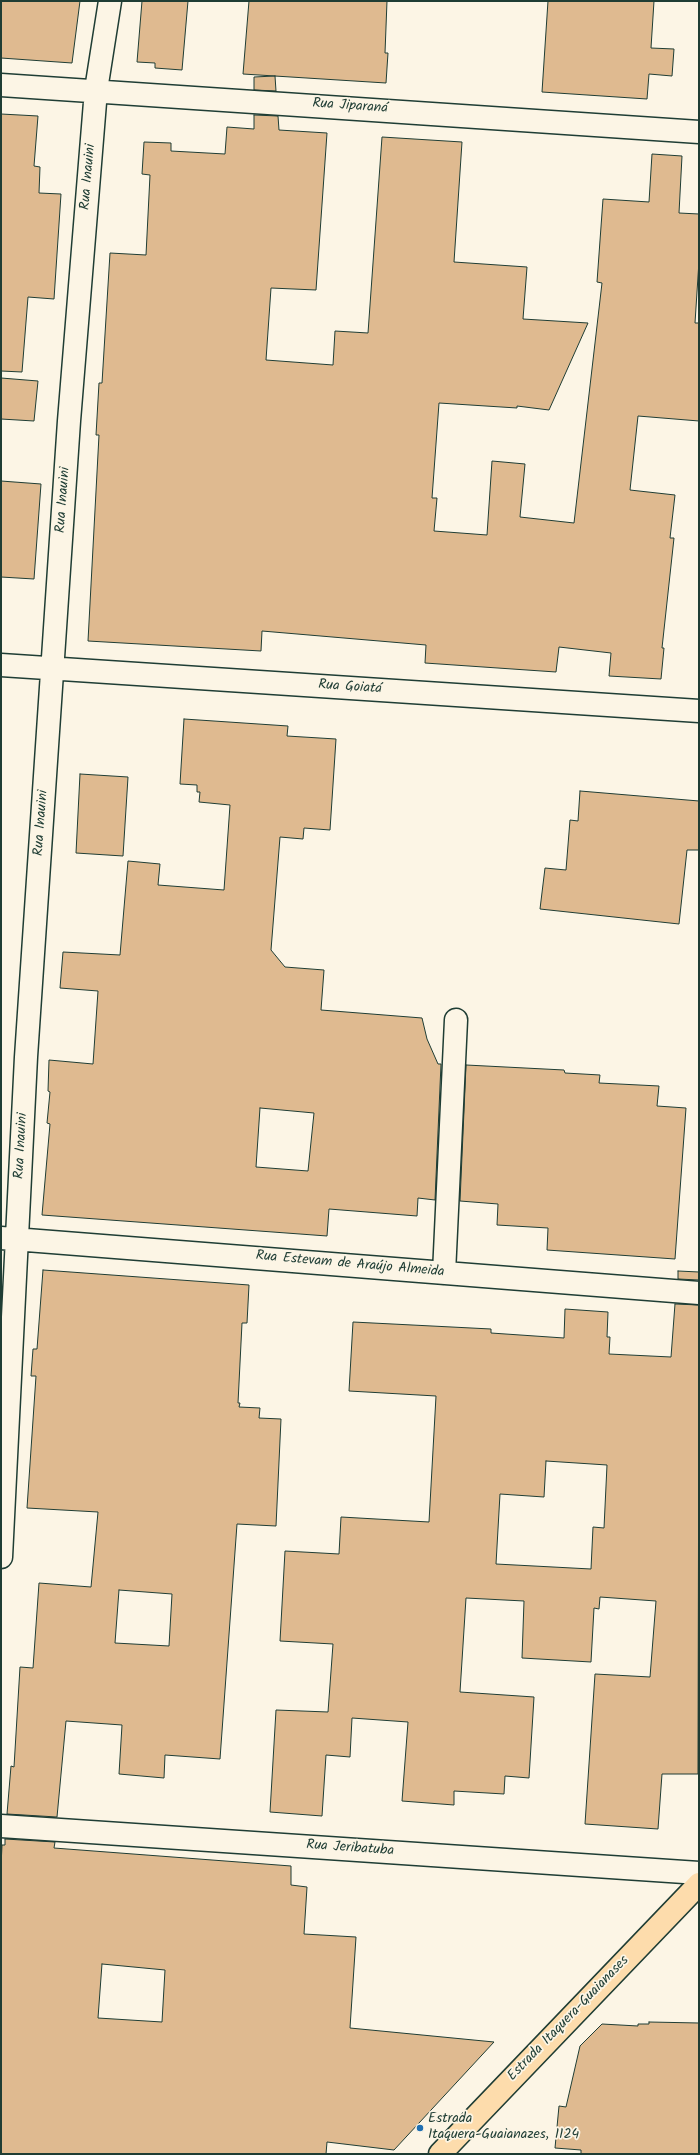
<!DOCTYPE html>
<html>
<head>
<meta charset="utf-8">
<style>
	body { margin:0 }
	#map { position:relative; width:700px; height:2155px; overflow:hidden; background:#fcf5e5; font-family:Kalam,sans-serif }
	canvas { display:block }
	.frame { position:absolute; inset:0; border:2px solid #1f3d34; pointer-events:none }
</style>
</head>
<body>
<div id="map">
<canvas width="700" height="2155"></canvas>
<div class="frame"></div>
</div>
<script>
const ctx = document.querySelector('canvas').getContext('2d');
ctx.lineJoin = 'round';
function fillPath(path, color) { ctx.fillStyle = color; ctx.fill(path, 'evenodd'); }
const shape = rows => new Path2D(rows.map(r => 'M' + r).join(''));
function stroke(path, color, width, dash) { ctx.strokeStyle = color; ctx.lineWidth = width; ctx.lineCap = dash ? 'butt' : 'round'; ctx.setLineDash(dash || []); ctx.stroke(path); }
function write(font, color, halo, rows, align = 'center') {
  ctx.font = font + ' Kalam,sans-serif'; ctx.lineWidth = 3.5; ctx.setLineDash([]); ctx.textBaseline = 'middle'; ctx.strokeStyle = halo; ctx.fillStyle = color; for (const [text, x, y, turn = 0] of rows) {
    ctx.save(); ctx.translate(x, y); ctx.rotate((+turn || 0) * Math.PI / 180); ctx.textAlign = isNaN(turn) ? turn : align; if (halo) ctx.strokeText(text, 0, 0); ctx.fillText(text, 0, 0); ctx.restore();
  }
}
const building = shape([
	[1,1,80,1,72,63,1,58,1,1],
	[142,1,188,1,182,70,155,68,155,63,137,62,142,1],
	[249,1,387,1,385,53,388,53,386,83,243,74,249,1],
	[548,1,654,1,651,48,674,49,672,76,649,74,647,99,542,92,548,1],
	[275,76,276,91,254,90,254,77,275,76],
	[1,114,38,116,34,166,40,167,39,193,61,194,54,299,28,297,22,372,1,371,1,114],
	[254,115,278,116,279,130,327,133,316,290,271,288,266,360,333,365,335,331,368,333,382,137,462,142,454,262,527,267,523,319,588,323,549,410,517,406,517,408,439,403,432,498,437,498,434,531,487,535,492,461,525,464,520,517,574,523,602,283,597,282,603,199,649,202,652,154,682,156,679,213,699,214,699,261,695,323,699,323,699,421,638,416,630,490,675,495,670,538,674,538,662,648,664,648,661,679,609,676,611,653,559,647,556,672,425,663,426,645,262,631,261,651,88,641,99,435,96,435,99,383,102,383,110,253,146,255,150,175,142,174,144,142,171,143,171,151,225,154,227,127,254,129,254,115],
	[1,378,38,381,34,421,1,419,1,378],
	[1,481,41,484,34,579,1,577,1,481],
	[184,719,288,726,287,736,336,739,330,830,304,828,303,839,280,837,271,950,285,967,324,970,321,1010,422,1018,427,1039,438,1064,441,1064,435,1200,418,1198,417,1216,329,1209,327,1236,42,1215,50,1124,47,1123,50,1092,48,1091,49,1060,93,1064,98,991,60,988,63,952,120,955,128,861,160,864,158,885,224,890,230,805,199,802,200,792,197,792,197,785,180,784,184,719],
	[260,1108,314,1113,308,1171,256,1167,260,1108],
	[80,774,128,777,123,856,76,853,80,774],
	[580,791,699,801,699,850,687,850,679,924,540,909,545,868,566,870,570,820,578,821,580,791],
	[466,1065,564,1070,565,1073,600,1075,599,1083,659,1086,657,1106,686,1108,675,1259,547,1250,548,1228,497,1225,498,1204,460,1201,466,1065],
	[43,1270,249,1285,247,1323,242,1323,238,1403,240,1403,239,1407,260,1408,259,1418,281,1419,276,1526,237,1524,220,1759,165,1755,164,1778,119,1774,122,1725,66,1721,57,1817,7,1814,11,1766,14,1767,20,1667,33,1668,39,1583,91,1587,98,1512,27,1508,36,1376,31,1376,33,1349,37,1349,43,1270],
	[119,1590,172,1594,169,1646,115,1643,119,1590],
	[678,1271,699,1272,699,1280,678,1279,678,1271],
	[675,1304,699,1305,698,1774,662,1774,658,1829,585,1824,595,1674,650,1677,656,1601,600,1597,599,1609,594,1608,591,1662,522,1658,524,1601,466,1598,460,1692,534,1697,529,1778,505,1776,504,1794,454,1791,454,1805,402,1801,408,1722,352,1718,350,1757,326,1755,322,1816,270,1812,276,1710,328,1712,333,1644,280,1641,285,1551,339,1554,341,1517,429,1522,436,1396,349,1391,353,1322,491,1329,491,1333,564,1338,565,1309,608,1312,607,1337,610,1337,609,1354,671,1357,675,1304],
	[546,1461,607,1465,604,1528,593,1527,591,1569,496,1564,500,1494,544,1497,546,1461],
	[5,1839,55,1842,54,1848,291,1866,291,1885,307,1887,304,1934,356,1937,350,2028,494,2042,394,2150,327,2142,326,2154,1,2154,1,1866,2,1845,5,1845,5,1839],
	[102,1964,165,1970,162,2022,98,2018,102,1964],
	[649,2022,699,2023,699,2154,581,2154,581,2150,555,2148,559,2106,566,2107,580,2046,602,2024,638,2026,638,2024,649,2024,649,2022]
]);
fillPath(building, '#dfba90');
stroke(building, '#1f3d34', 1);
const minor = shape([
	[1,85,699,132],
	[1,665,699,711],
	[1,1238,699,1293],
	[444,1273,456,1020],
	[1,1557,26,1057,69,421,96,90,110,1],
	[1,1826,699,1873]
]);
const major = shape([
	[440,2154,699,1884]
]);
stroke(minor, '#1f3d34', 25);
stroke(major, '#1f3d34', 25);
stroke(minor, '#fcf5e5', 22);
stroke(major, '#fddcac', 22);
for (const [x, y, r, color] of [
	[420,2128,4,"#1f6fb2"]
]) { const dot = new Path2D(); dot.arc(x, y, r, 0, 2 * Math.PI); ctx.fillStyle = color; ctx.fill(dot); stroke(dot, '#fcf5e5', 1.5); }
write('14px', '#1f3d34', '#fcf5e5', [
	["Rua Jiparaná",350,107,4],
	["Rua Inauini",89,177,-85],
	["Rua Inauini",64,500,-86],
	["Rua Goiatá",350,688,4],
	["Rua Inauini",42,823,-86],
	["Rua Inauini",22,1146,-87],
	["Rua Estevam de Araújo Almeida",350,1265,5],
	["Rua Jeribatuba",350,1849,4],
	["Estrada Itaquera-Guaianases",569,2019,-46]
]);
write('14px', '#1f3d34', '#fcf5e5', [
	["Estrada",428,2120],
	["Itaquera-Guaianazes, 1124",428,2136]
], 'left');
</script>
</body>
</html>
